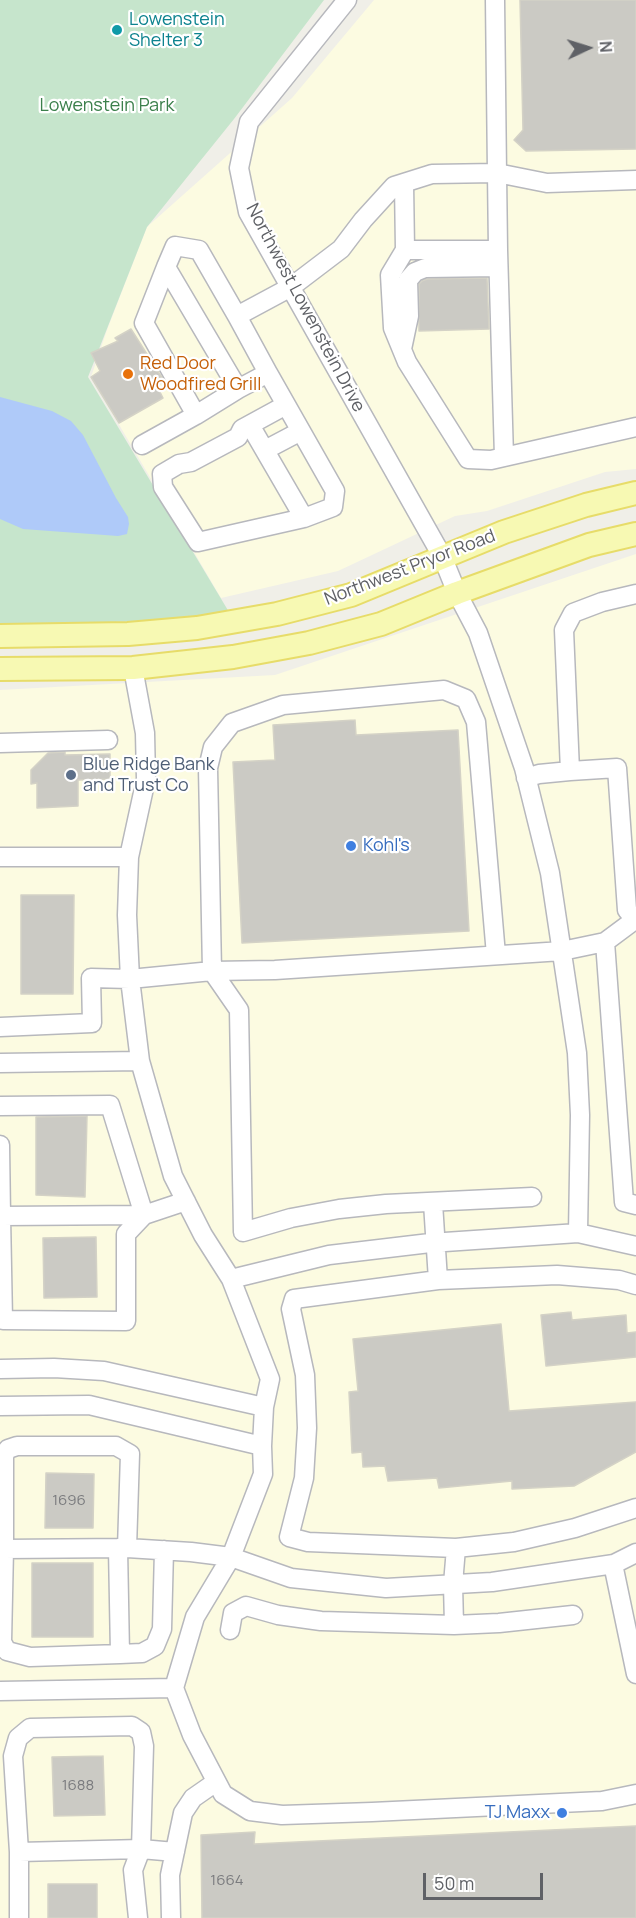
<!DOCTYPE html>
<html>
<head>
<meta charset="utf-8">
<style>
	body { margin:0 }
	#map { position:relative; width:636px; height:1918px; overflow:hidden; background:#f0efe8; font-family:Manrope,sans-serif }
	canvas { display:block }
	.north { position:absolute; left:558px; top:18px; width:60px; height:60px; -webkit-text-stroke:4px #fff; paint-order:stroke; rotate:86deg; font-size:16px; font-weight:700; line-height:24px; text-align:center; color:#5f6166 }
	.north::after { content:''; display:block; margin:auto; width:21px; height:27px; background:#5f6166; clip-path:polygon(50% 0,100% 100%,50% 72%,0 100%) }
	.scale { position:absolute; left:423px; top:1873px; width:120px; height:27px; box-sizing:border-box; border:3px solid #5f6166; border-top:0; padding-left:8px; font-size:18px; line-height:21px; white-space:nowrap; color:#5f6166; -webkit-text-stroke:4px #fff; paint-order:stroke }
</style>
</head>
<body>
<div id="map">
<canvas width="636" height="1918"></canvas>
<div class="north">N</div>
<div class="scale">50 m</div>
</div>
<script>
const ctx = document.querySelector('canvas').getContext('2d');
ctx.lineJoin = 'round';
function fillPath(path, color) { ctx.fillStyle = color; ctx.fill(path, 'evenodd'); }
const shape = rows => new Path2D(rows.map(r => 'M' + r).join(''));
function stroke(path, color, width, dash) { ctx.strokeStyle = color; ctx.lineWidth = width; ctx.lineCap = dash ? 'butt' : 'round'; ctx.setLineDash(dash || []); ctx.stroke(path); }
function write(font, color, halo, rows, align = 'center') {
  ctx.font = font + ' Manrope,sans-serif'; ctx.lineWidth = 4.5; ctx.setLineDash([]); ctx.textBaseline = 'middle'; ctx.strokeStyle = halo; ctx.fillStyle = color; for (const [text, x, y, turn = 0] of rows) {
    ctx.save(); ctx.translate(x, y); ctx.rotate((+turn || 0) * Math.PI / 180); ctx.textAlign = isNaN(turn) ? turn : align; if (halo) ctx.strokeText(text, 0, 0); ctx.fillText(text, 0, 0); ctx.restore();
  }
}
fillPath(shape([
	[374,0,636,0,636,469,605,472,487,511,455,516,338,571,221,598,91,377,107,330,147,227,292,98],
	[636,554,636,1918,0,1918,0,690,275,675]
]), '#fcfbe1');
fillPath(shape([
	[0,0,324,0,234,119,147,227,88,377,229,612,172,620,0,626]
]), '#c6e5cc');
fillPath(shape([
	[0,397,52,411,71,421,83,435,116,498,128,517,129,524,127,534,118,536,23,529,0,519]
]), '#afcaf9');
const building = shape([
	[520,0,636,0,636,149,526,151,514,140,523,130,520,0],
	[487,278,489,329,419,331,419,284,422,281,427,279,487,278],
	[131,329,164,381,157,386,163,398,119,423,91,377,100,371,91,353,118,341,115,338,131,329],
	[355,720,356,735,458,730,469,931,242,943,233,762,275,760,273,725,355,720],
	[65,752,65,755,110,754,110,779,78,780,78,806,37,808,37,783,31,784,31,770,48,753,65,752],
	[21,895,74,895,73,994,21,994,21,895],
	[87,1116,85,1197,36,1195,36,1117,87,1116],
	[96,1237,97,1297,44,1298,43,1238,96,1237],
	[571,1312,572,1320,626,1315,627,1333,636,1332,636,1357,546,1366,541,1315,571,1312],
	[501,1324,509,1411,636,1402,636,1452,574,1486,512,1489,512,1481,439,1488,437,1478,388,1481,385,1466,363,1467,362,1452,352,1453,349,1392,358,1391,353,1339,501,1324],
	[46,1473,94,1474,93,1528,45,1528,46,1473],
	[32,1563,93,1563,93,1637,32,1637,32,1563],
	[103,1756,105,1815,54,1816,52,1757,103,1756],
	[636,1826,636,1918,202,1918,201,1835,255,1832,254,1844,636,1826],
	[48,1884,97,1884,97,1918,48,1918,48,1884]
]);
fillPath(building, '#cbcac4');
stroke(building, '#d4d2c6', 1.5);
const minor = shape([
	[347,0,249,122,239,168,248,212,442,556,457,593,478,633,524,768,550,873,577,1053,580,1115,578,1233],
	[495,0,497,173,547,183,636,180],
	[404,183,405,250,390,275,393,328,407,362,468,459,491,460,636,427],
	[498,250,504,457],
	[166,267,238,389,196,415,144,323,166,267,175,246,199,250,237,316,291,287,341,249,363,220,394,186,432,174,497,173,498,250,405,250],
	[237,316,268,373,238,389],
	[402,349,409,316,408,280,415,272,425,268,498,267],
	[268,373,335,491,333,507,304,518,198,542,163,487,162,474,179,464,191,462,238,437,242,429,286,405],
	[250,425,304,518],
	[142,445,196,415],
	[265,450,301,431],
	[133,668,145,733,146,779,129,857,127,915,130,979,140,1061,173,1176,203,1235,231,1279,329,1255,430,1243,578,1233,636,1246],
	[0,743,108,740],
	[570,771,617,768,627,910,635,920],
	[526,778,539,774,570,771,564,630,573,613,602,602,636,594],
	[0,857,129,857],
	[605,942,624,1202,636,1205],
	[496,955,476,722,466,699,444,690,283,705,232,723,213,747,208,768,212,971,239,1010,243,1232,291,1218,339,1209,386,1204,532,1197],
	[0,1027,92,1023,91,978,130,979,212,971,275,970,562,951,605,942,636,919],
	[0,1063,140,1061],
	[0,1106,110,1105,144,1215],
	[0,1145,1,1216,144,1215,186,1201],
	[433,1203,438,1280],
	[1,1216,3,1320,126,1321,126,1234,144,1215],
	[636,1285,619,1280,557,1275,438,1280,294,1299,291,1309,305,1375,307,1428,304,1478,289,1537,308,1542,456,1548,514,1542,575,1528,636,1508],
	[0,1369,54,1368,104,1371,264,1407],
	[0,1406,89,1405,262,1446],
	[118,1548,120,1654],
	[456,1548,453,1584,454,1625,499,1623,573,1615],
	[4,1549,4,1455,8,1449,17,1446,116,1446,130,1454,127,1548],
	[164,1550,162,1629,155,1646,142,1653,120,1654,30,1657,7,1651,2,1642,4,1549,127,1548,191,1552,231,1557,263,1474,262,1446,264,1407,270,1379,231,1279],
	[613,1564,636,1674],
	[230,1630,233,1613,246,1606,278,1615,321,1621,454,1625],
	[174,1688,195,1617,231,1557,291,1578,386,1588,492,1582,614,1564,636,1553],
	[0,1691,174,1688,192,1735,223,1794,250,1811,282,1815,372,1812,602,1801,636,1794],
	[19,1852,141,1849,133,1870,138,1918],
	[19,1918,19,1852,13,1756,18,1738,30,1728,132,1726,141,1732,144,1746,141,1849,175,1852],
	[171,1918,170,1875,183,1813,193,1798,216,1782]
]);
const major = shape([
	[0,636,128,634,197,628,277,614,351,595,504,532,586,505,636,493],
	[0,669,133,668,233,657,309,643,381,624,457,593,589,545,636,534]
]);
stroke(minor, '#b7b8bd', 21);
stroke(major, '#e7dc69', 26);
stroke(minor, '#fff', 18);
stroke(major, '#f7f9b3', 22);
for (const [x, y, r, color] of [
	[117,30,6,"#0f9aa8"],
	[128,374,6,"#e8710a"],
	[71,775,6,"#5c6f8a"],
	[351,846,6,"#3f7fe0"],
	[562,1813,6,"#3f7fe0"]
]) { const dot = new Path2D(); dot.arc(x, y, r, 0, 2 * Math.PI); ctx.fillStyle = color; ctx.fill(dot); stroke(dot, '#fff', 2); }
write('15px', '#7a7b7e', null, [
	["1696",69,1501],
	["1688",78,1786],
	["1664",227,1881]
]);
write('18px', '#0d838f', '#fff', [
	["Lowenstein",129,20],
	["Shelter 3",129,41]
], 'left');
write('18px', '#3c804c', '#fff', [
	["Lowenstein Park",107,106]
]);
write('18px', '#5f6166', '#fff', [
	["Northwest Lowenstein Drive",305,308,62],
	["Northwest Pryor Road",410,568,-21]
]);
write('18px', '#c56008', '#fff', [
	["Red Door",140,364],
	["Woodfired Grill",140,385]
], 'left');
write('18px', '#4e5e75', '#fff', [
	["Blue Ridge Bank",83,765],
	["and Trust Co",83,786]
], 'left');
write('18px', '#366cbe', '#fff', [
	["Kohl's",363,846],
	["TJ Maxx",550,1813,"right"]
], 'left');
</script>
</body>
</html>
